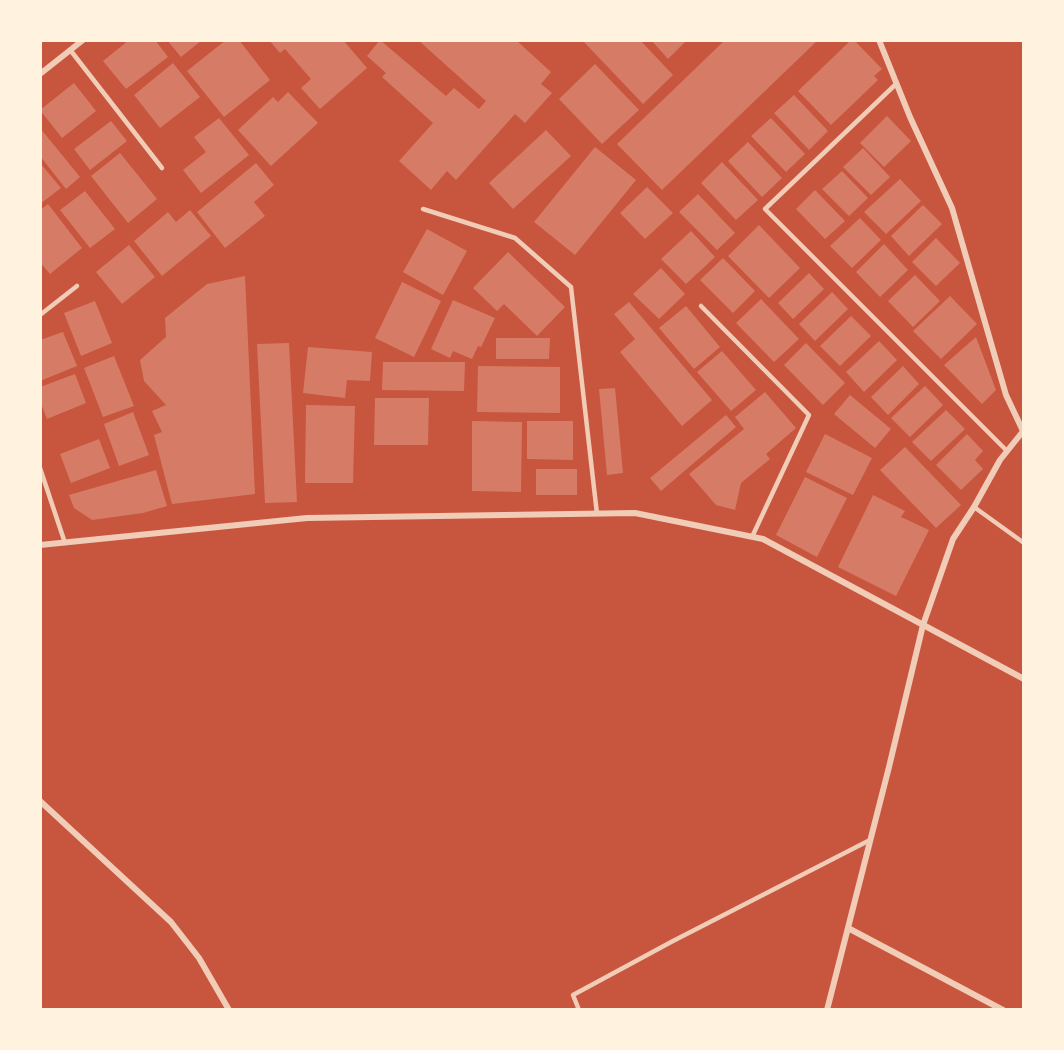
<!DOCTYPE html>
<html>
<head>
<meta charset="utf-8">
<style>
	body { margin:0 }
	#map { position:relative; width:1064px; height:1050px; overflow:hidden; background:#c8553d; font-family:Cabin,sans-serif }
	canvas { display:block }
	.frame { position:absolute; inset:0; border:42px solid #fff3e0; pointer-events:none }
</style>
</head>
<body>
<div id="map">
<canvas width="1064" height="1050"></canvas>
<div class="frame"></div>
</div>
<script>
const ctx = document.querySelector('canvas').getContext('2d');
ctx.lineJoin = 'round';
function fillPath(path, color) { ctx.fillStyle = color; ctx.fill(path, 'evenodd'); }
const shape = rows => new Path2D(rows.map(r => 'M' + r).join(''));
function stroke(path, color, width, dash) { ctx.strokeStyle = color; ctx.lineWidth = width; ctx.lineCap = dash ? 'butt' : 'round'; ctx.setLineDash(dash || []); ctx.stroke(path); }
fillPath(shape([
	[129,40,155,40,168,57,126,89,103,61],
	[167,40,202,40,181,57],
	[226,40,239,40,270,80,224,117,187,71],
	[269,40,343,40,367,68,320,109,301,88,311,79,285,49,280,53],
	[380,40,446,96,454,88,479,109,486,101,418,40,516,40,551,72,541,84,552,93,525,123,515,114,456,180,447,171,431,190,399,161,433,123,382,77,386,73,367,56],
	[586,40,640,40,673,75,643,104,584,42],
	[651,40,687,40,668,59],
	[725,40,818,40,662,190,617,144],
	[851,40,854,40,882,69,874,76,878,80,831,125,798,91],
	[173,63,200,97,160,128,134,95],
	[595,64,639,110,602,144,559,99],
	[74,83,96,111,62,138,40,110],
	[288,92,318,123,271,166,238,130,273,97,278,102],
	[794,95,828,131,809,150,774,113],
	[887,116,911,141,884,167,860,143],
	[219,118,249,155,201,193,183,170,206,152,194,137],
	[771,118,805,154,786,172,751,136],
	[111,121,127,141,90,170,74,149],
	[40,128,80,177,66,189,40,156],
	[546,130,571,156,513,209,489,183],
	[748,142,782,178,762,197,728,161],
	[595,147,636,180,575,255,534,222],
	[863,148,890,177,871,195,843,167],
	[120,153,157,199,128,223,91,176],
	[722,162,758,200,736,220,701,183],
	[40,163,61,188,40,204],
	[256,163,274,185,254,202,265,216,225,248,197,212],
	[842,171,868,198,849,216,822,189],
	[900,179,921,201,886,234,864,212],
	[647,187,673,213,645,239,620,213],
	[815,190,845,221,825,239,796,209],
	[85,191,115,229,90,248,60,210],
	[698,194,735,233,717,250,679,212],
	[48,204,82,248,50,274,40,262,40,210],
	[923,205,942,224,909,256,891,236],
	[190,210,211,236,162,276,134,241,168,212,176,222],
	[860,218,881,240,852,268,830,246],
	[759,225,800,268,769,298,728,256],
	[427,229,467,251,443,295,403,272],
	[691,231,715,257,686,284,661,259],
	[936,238,960,263,936,286,912,262],
	[884,244,908,270,880,297,856,272],
	[129,245,155,277,122,304,96,272],
	[508,252,565,307,537,336,504,304,497,311,473,288],
	[723,258,755,291,733,313,700,280],
	[661,268,685,294,659,319,633,294],
	[809,273,824,289,793,319,778,303],
	[915,275,940,301,913,327,888,301],
	[245,276,255,494,172,504,154,435,162,432,152,411,166,405,144,381,140,360,166,337,165,318,207,284],
	[402,282,441,301,414,357,375,338],
	[832,292,848,309,815,341,799,324],
	[950,296,977,324,941,359,913,331],
	[761,299,799,339,774,362,736,323],
	[453,300,495,318,481,347,478,346,472,359,453,351,450,358,431,349],
	[95,301,112,343,81,356,64,313],
	[629,302,712,400,682,426,620,352,635,339,614,314],
	[686,306,720,347,694,369,659,328],
	[851,316,871,336,840,366,820,346],
	[63,332,77,366,40,381,40,340],
	[976,337,996,390,982,404,944,365],
	[496,338,550,338,549,359,496,359],
	[879,341,897,360,864,392,846,372],
	[289,343,297,502,265,503,257,344],
	[806,343,845,383,823,405,784,365],
	[308,347,372,352,370,381,347,380,345,398,303,393],
	[722,351,756,390,731,411,697,372],
	[114,356,134,406,103,417,84,368],
	[383,362,465,362,464,391,382,390],
	[478,366,560,367,560,413,477,412],
	[903,366,919,384,888,415,871,397],
	[75,374,86,403,47,419,40,401,40,387],
	[925,386,943,405,910,437,891,418],
	[615,388,623,473,607,475,599,389],
	[765,392,796,428,766,454,770,459,741,483,735,510,716,505,689,474,744,429,735,417],
	[850,395,891,429,875,448,834,414],
	[375,398,429,398,428,445,374,445],
	[306,405,355,406,353,483,305,483],
	[946,410,965,429,931,461,912,442],
	[133,412,149,455,119,466,104,424],
	[726,415,736,427,661,491,650,478],
	[472,421,522,422,521,492,472,491],
	[527,421,573,421,573,460,527,459],
	[825,434,872,458,853,495,806,472],
	[967,434,983,451,975,460,983,469,961,490,936,465],
	[99,439,110,468,71,483,60,454],
	[905,447,961,505,936,528,880,470],
	[536,469,577,469,577,495,536,495],
	[156,470,167,506,143,513,92,520,74,508,69,495],
	[805,477,847,498,817,557,776,535],
	[873,495,905,511,901,517,929,530,896,596,838,567]
]), '#d67c66');
stroke(shape([
	[71,51,162,168],
	[896,84,765,209,1007,451],
	[423,209,515,238,571,287,597,514],
	[701,306,809,415,752,537],
	[40,315,77,286],
	[40,468,65,543],
	[974,507,1024,543],
	[579,1010,573,995,673,941,870,840]
]), '#f1ccb7', 4.5);
stroke(shape([
	[879,40,910,117,952,208,1006,395,1023,431],
	[40,74,83,40],
	[40,545,307,518,635,513,763,539,1024,679],
	[40,801,171,922,199,958,229,1010],
	[848,928,1003,1010],
	[827,1010,889,767,923,625,953,539,974,507,1000,460,1024,430]
]), '#f1ccb7', 6);
</script>
</body>
</html>
